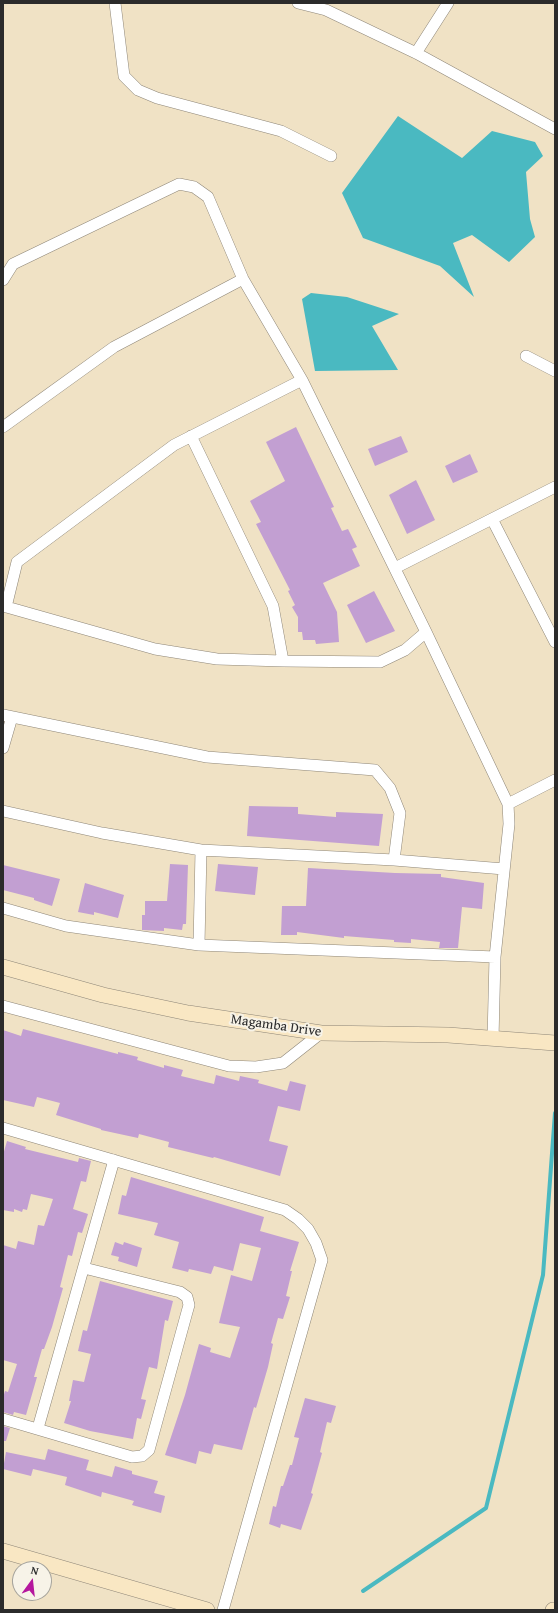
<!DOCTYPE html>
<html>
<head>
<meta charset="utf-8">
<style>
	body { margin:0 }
	#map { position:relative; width:558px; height:1613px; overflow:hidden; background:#f0e2c5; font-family:"Gentium Book Plus",serif }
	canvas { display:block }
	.frame { position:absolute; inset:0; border:4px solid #2b2b2b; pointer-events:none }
	.north { position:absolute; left:12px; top:1561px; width:40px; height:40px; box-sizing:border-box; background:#f7f3e8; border:1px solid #a5a39c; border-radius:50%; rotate:15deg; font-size:11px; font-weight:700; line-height:16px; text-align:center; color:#2b2b2b }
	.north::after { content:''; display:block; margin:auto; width:14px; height:18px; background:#b5179e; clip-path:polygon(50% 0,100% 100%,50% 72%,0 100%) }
</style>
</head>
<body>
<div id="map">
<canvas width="558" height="1613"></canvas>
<div class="frame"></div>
<div class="north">N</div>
</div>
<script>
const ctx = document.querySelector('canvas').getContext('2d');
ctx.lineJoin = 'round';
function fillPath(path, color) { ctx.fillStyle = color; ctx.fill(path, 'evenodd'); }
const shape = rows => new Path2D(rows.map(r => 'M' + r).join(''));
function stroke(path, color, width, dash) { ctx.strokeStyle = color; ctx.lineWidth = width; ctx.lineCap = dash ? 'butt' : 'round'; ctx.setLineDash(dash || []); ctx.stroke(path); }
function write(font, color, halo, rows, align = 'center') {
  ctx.font = font + ' "Gentium Book Plus",serif'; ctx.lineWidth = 4; ctx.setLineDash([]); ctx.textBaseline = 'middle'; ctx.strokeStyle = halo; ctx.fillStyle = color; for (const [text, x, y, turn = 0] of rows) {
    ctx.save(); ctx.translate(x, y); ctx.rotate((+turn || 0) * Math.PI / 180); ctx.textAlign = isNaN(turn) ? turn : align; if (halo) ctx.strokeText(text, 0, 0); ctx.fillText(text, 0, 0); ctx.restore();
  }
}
fillPath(shape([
	[398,116,462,158,492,131,535,142,543,156,526,172,530,219,535,237,509,262,472,235,453,243,474,297,440,266,363,238,342,193],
	[311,293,347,297,399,314,372,326,398,370,315,371,302,299]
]), '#4ab9c1');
stroke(shape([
	[363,1591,486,1508,543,1275,555,1113]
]), '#4ab9c1', 4);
fillPath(shape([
	[296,427,334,507,331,508,342,531,348,529,357,547,352,549,360,566,323,583,337,612,339,642,316,644,315,640,303,640,302,632,298,632,298,617,292,607,295,605,288,591,290,590,256,524,261,522,250,501,285,481,266,442],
	[401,436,408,452,375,466,368,449],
	[470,454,478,472,453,483,445,466],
	[416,480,435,520,407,534,389,495],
	[374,591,395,631,366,643,347,605],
	[249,806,298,807,298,814,336,817,336,812,383,814,379,846,247,836],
	[170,864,188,865,186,924,183,924,182,930,164,928,164,931,142,930,142,915,145,915,145,901,167,901],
	[218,864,258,867,255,895,215,891],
	[3,865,60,879,52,906,34,900,34,898,3,890],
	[308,868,395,873,441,874,441,877,484,883,482,909,462,907,458,948,439,948,440,942,411,939,411,943,394,942,394,940,344,936,344,938,297,932,297,935,281,935,282,906,306,906],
	[85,883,124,895,118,918,94,912,94,915,78,912],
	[23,1029,118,1054,118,1052,138,1057,137,1060,164,1068,164,1065,183,1070,181,1076,214,1084,216,1075,239,1081,240,1076,259,1080,258,1083,287,1091,290,1081,306,1085,300,1111,278,1106,269,1141,288,1146,280,1176,214,1157,213,1158,168,1147,169,1142,139,1134,138,1138,101,1130,101,1129,56,1115,60,1103,37,1097,34,1107,3,1100,3,1030,21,1036],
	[7,1141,26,1147,25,1149,78,1162,79,1158,91,1161,86,1182,81,1181,73,1209,88,1214,82,1233,78,1232,72,1256,68,1255,60,1287,63,1288,52,1327,44,1349,42,1349,34,1377,37,1377,26,1415,14,1412,13,1415,3,1412,3,1398,5,1391,8,1392,17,1364,3,1360,3,1245,16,1249,18,1241,34,1245,38,1225,44,1226,53,1199,31,1194,27,1210,23,1209,22,1212,14,1209,14,1212,3,1210,3,1155],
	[131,1177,264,1217,260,1231,299,1242,290,1271,292,1271,286,1296,290,1297,283,1319,278,1318,271,1343,273,1344,268,1367,256,1408,254,1407,242,1450,214,1444,211,1454,199,1451,196,1464,165,1455,185,1395,199,1344,211,1348,210,1352,230,1358,240,1327,219,1323,231,1275,252,1281,261,1248,240,1243,233,1271,214,1266,211,1274,189,1269,188,1272,172,1268,179,1242,154,1235,158,1223,118,1214,122,1195,126,1196],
	[115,1242,123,1245,124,1242,142,1248,137,1267,118,1261,119,1257,111,1255],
	[100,1281,173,1301,168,1321,165,1320,157,1369,149,1367,141,1399,146,1400,141,1419,137,1418,133,1439,90,1431,64,1423,71,1401,69,1401,73,1380,84,1382,91,1354,78,1351,83,1330,87,1331],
	[305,1398,336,1406,331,1423,327,1422,320,1452,322,1453,311,1493,313,1494,301,1530,281,1524,280,1528,269,1524,273,1506,276,1507,281,1486,283,1486,290,1465,292,1465,299,1438,294,1437],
	[3,1426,10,1428,6,1441,3,1441],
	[48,1449,89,1460,86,1470,112,1477,115,1466,132,1471,132,1474,158,1481,154,1493,165,1496,161,1513,132,1505,134,1501,102,1492,101,1497,65,1485,67,1477,33,1469,31,1476,3,1469,6,1452,45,1460]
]), '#c29fd2');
const street = shape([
	[115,3,124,76,138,90,157,98,281,131,331,156],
	[298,3,326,10,416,53,555,129],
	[416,53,448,3],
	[3,280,13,264,179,184,194,187,208,197,243,279,302,380,426,632,508,804,509,824,495,957,493,1039],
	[526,356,555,371],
	[3,427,114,347,243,279],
	[191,436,273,606,283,661],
	[492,519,555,642],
	[395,568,555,487],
	[3,606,155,649,217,659,283,661,380,662,405,650,426,632],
	[6,607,17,562,174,445,302,380],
	[3,715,207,757,375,770,390,788,400,813,394,860,504,869],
	[3,748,12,717],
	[508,804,555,780],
	[3,811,102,833,201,850,394,860],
	[201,850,199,945,495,957],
	[3,908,66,926,199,945],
	[3,1006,229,1066,256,1067,283,1063,321,1033],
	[3,1128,285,1210,298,1219,308,1229,316,1243,322,1260,223,1610],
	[3,1419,132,1457,142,1456,149,1450,187,1312,189,1305,187,1297,180,1292,84,1268],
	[38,1428,114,1160]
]);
const secondary = shape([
	[3,967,103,995,188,1013,321,1033,448,1035,555,1043],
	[3,1551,207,1610],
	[553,1610,555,1610]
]);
stroke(street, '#8e8678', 12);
stroke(secondary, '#8e8678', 16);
stroke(street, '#fff', 11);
stroke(secondary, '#f9e7c3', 15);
write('14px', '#2b2b2b', '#f7f3e8', [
	["Magamba Drive",276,1026,8]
]);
</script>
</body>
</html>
